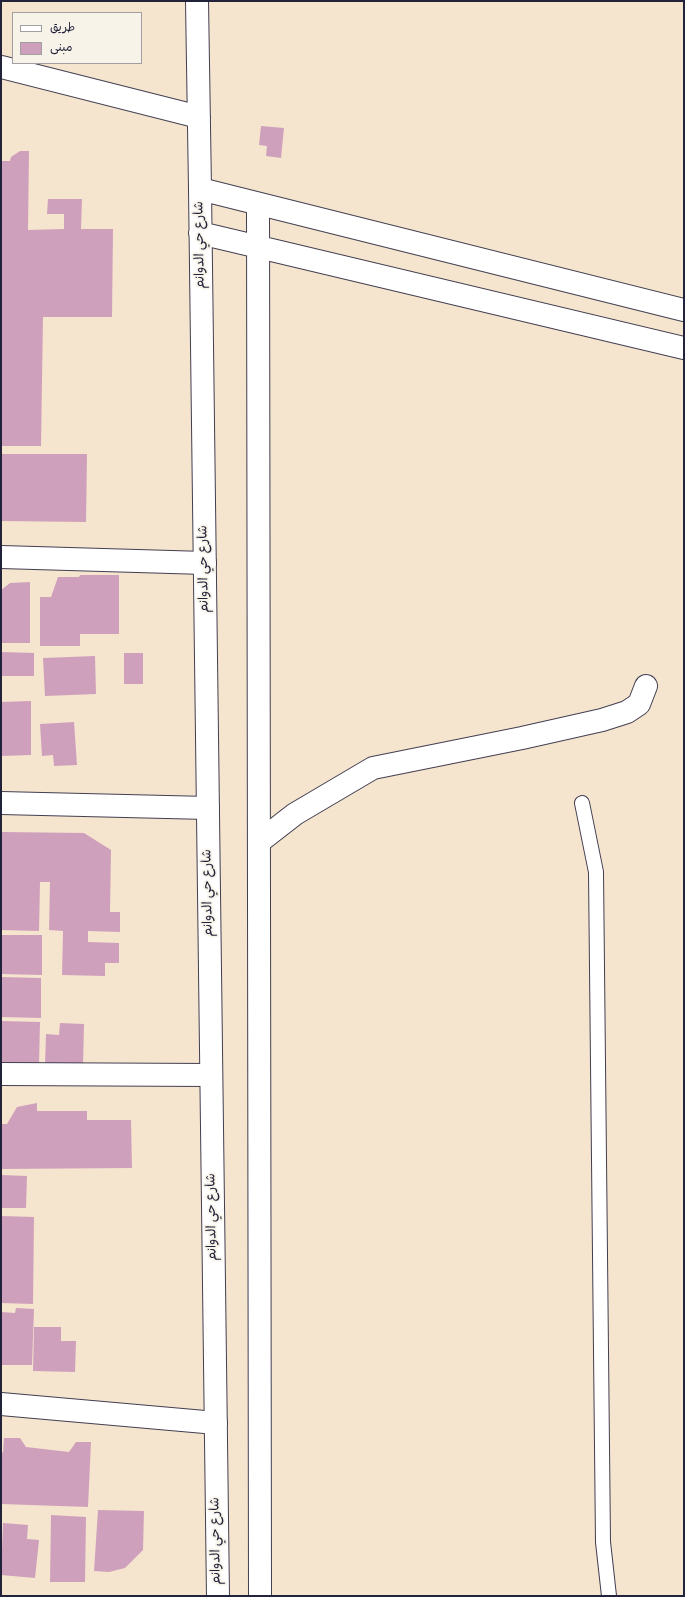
<!DOCTYPE html>
<html>
<head>
<meta charset="utf-8">
<style>
	body { margin:0 }
	#map { position:relative; width:685px; height:1597px; overflow:hidden; background:#f5e4ce; font-family:"Gochi Hand","Playpen Sans Arabic",sans-serif }
	canvas { display:block }
	.frame { position:absolute; inset:0; border:2px solid #22223b; pointer-events:none }
	.legend { position:absolute; left:12px; top:12px; width:130px; height:52px; box-sizing:border-box; background:#f7f3e8; border:1px solid #a29fa3; margin:0; padding:5px 7px; list-style:none; font-size:12px; color:#22223b }
	.legend li { display:flex; align-items:center; gap:8px; height:20px }
	.legend b { width:20px; border:1px solid #a29fa3 }
</style>
</head>
<body>
<div id="map">
<canvas width="685" height="1597"></canvas>
<div class="frame"></div>
<ul class="legend">
<li><b style="height:5px;background:#fff"></b>طريق</li>
<li><b style="height:11px;background:#cfa0bc"></b>مبنى</li>
</ul>
</div>
<script>
const ctx = document.querySelector('canvas').getContext('2d');
ctx.lineJoin = 'round';
function fillPath(path, color) { ctx.fillStyle = color; ctx.fill(path, 'evenodd'); }
const shape = rows => new Path2D(rows.map(r => 'M' + r).join(''));
function stroke(path, color, width, dash) { ctx.strokeStyle = color; ctx.lineWidth = width; ctx.lineCap = dash ? 'butt' : 'round'; ctx.setLineDash(dash || []); ctx.stroke(path); }
function write(font, color, halo, rows, align = 'center') {
  ctx.font = font + ' "Gochi Hand","Playpen Sans Arabic",sans-serif'; ctx.lineWidth = 3.5; ctx.setLineDash([]); ctx.textBaseline = 'middle'; ctx.strokeStyle = halo; ctx.fillStyle = color; for (const [text, x, y, turn = 0] of rows) {
    ctx.save(); ctx.translate(x, y); ctx.rotate((+turn || 0) * Math.PI / 180); ctx.textAlign = isNaN(turn) ? turn : align; if (halo) ctx.strokeText(text, 0, 0); ctx.fillText(text, 0, 0); ctx.restore();
  }
}
fillPath(shape([
	[261,126,284,128,281,158,266,156,267,146,259,145],
	[20,151,29,151,28,230,64,229,64,214,47,214,48,199,82,199,81,229,113,229,112,317,43,317,41,446,1,446,1,161,10,161,11,157],
	[1,454,87,454,86,522,1,521],
	[80,575,119,575,119,634,80,634,80,646,40,646,40,597,51,597,58,577,79,577],
	[30,582,30,643,1,643,1,590,10,583],
	[1,652,34,653,34,676,1,676],
	[124,653,143,653,143,684,124,684],
	[95,656,96,694,45,696,43,658],
	[31,701,31,755,1,756,1,702],
	[74,722,77,765,54,766,53,755,42,756,40,724],
	[1,832,84,833,111,850,110,912,120,912,120,932,88,931,88,942,119,943,119,963,105,963,105,976,62,975,63,931,49,930,50,882,40,882,39,931,1,930],
	[1,935,42,935,42,975,1,974],
	[1,977,41,978,41,1018,1,1017],
	[1,1021,40,1022,39,1065,1,1063],
	[60,1023,84,1024,83,1067,45,1065,46,1034,59,1035],
	[37,1103,37,1111,87,1111,87,1120,131,1120,132,1168,1,1169,1,1124,7,1124,17,1107],
	[1,1175,27,1176,26,1208,1,1208],
	[1,1216,34,1217,33,1304,1,1303],
	[16,1308,34,1309,32,1365,1,1365,1,1312,15,1313],
	[34,1327,61,1327,61,1341,76,1341,75,1372,33,1371],
	[4,1438,20,1438,26,1447,69,1452,76,1442,91,1442,88,1507,1,1504,1,1451,3,1453],
	[98,1510,144,1511,143,1550,125,1568,109,1572,94,1571],
	[51,1515,86,1517,85,1582,50,1582],
	[3,1523,28,1525,27,1539,39,1540,35,1578,1,1575]
]), '#cfa0bc');
const lane = shape([
	[582,803,596,872,603,1542,609,1596]
]);
const street = shape([
	[197,1,200,189],
	[1,67,199,117],
	[1,557,205,563],
	[1,803,208,808],
	[259,842,295,814,373,768,522,738,602,720,627,712,639,704,646,686],
	[1,1074,211,1075],
	[1,1404,216,1423]
]);
const primary = shape([
	[258,204,260,1596],
	[200,233,684,348],
	[218,1596,200,189,684,310]
]);
stroke(lane, '#423f51', 16);
stroke(street, '#423f51', 24);
stroke(primary, '#423f51', 24);
stroke(lane, '#fff', 14);
stroke(street, '#fff', 22);
stroke(primary, '#fff', 22);
write('13px', '#22223b', '#f7f3e8', [
	["شارع حي الدوانم",201,245,-91],
	["شارع حي الدوانم",205,569,-91],
	["شارع حي الدوانم",209,893,-91],
	["شارع حي الدوانم",213,1217,-91],
	["شارع حي الدوانم",217,1541,-91]
]);
</script>
</body>
</html>
